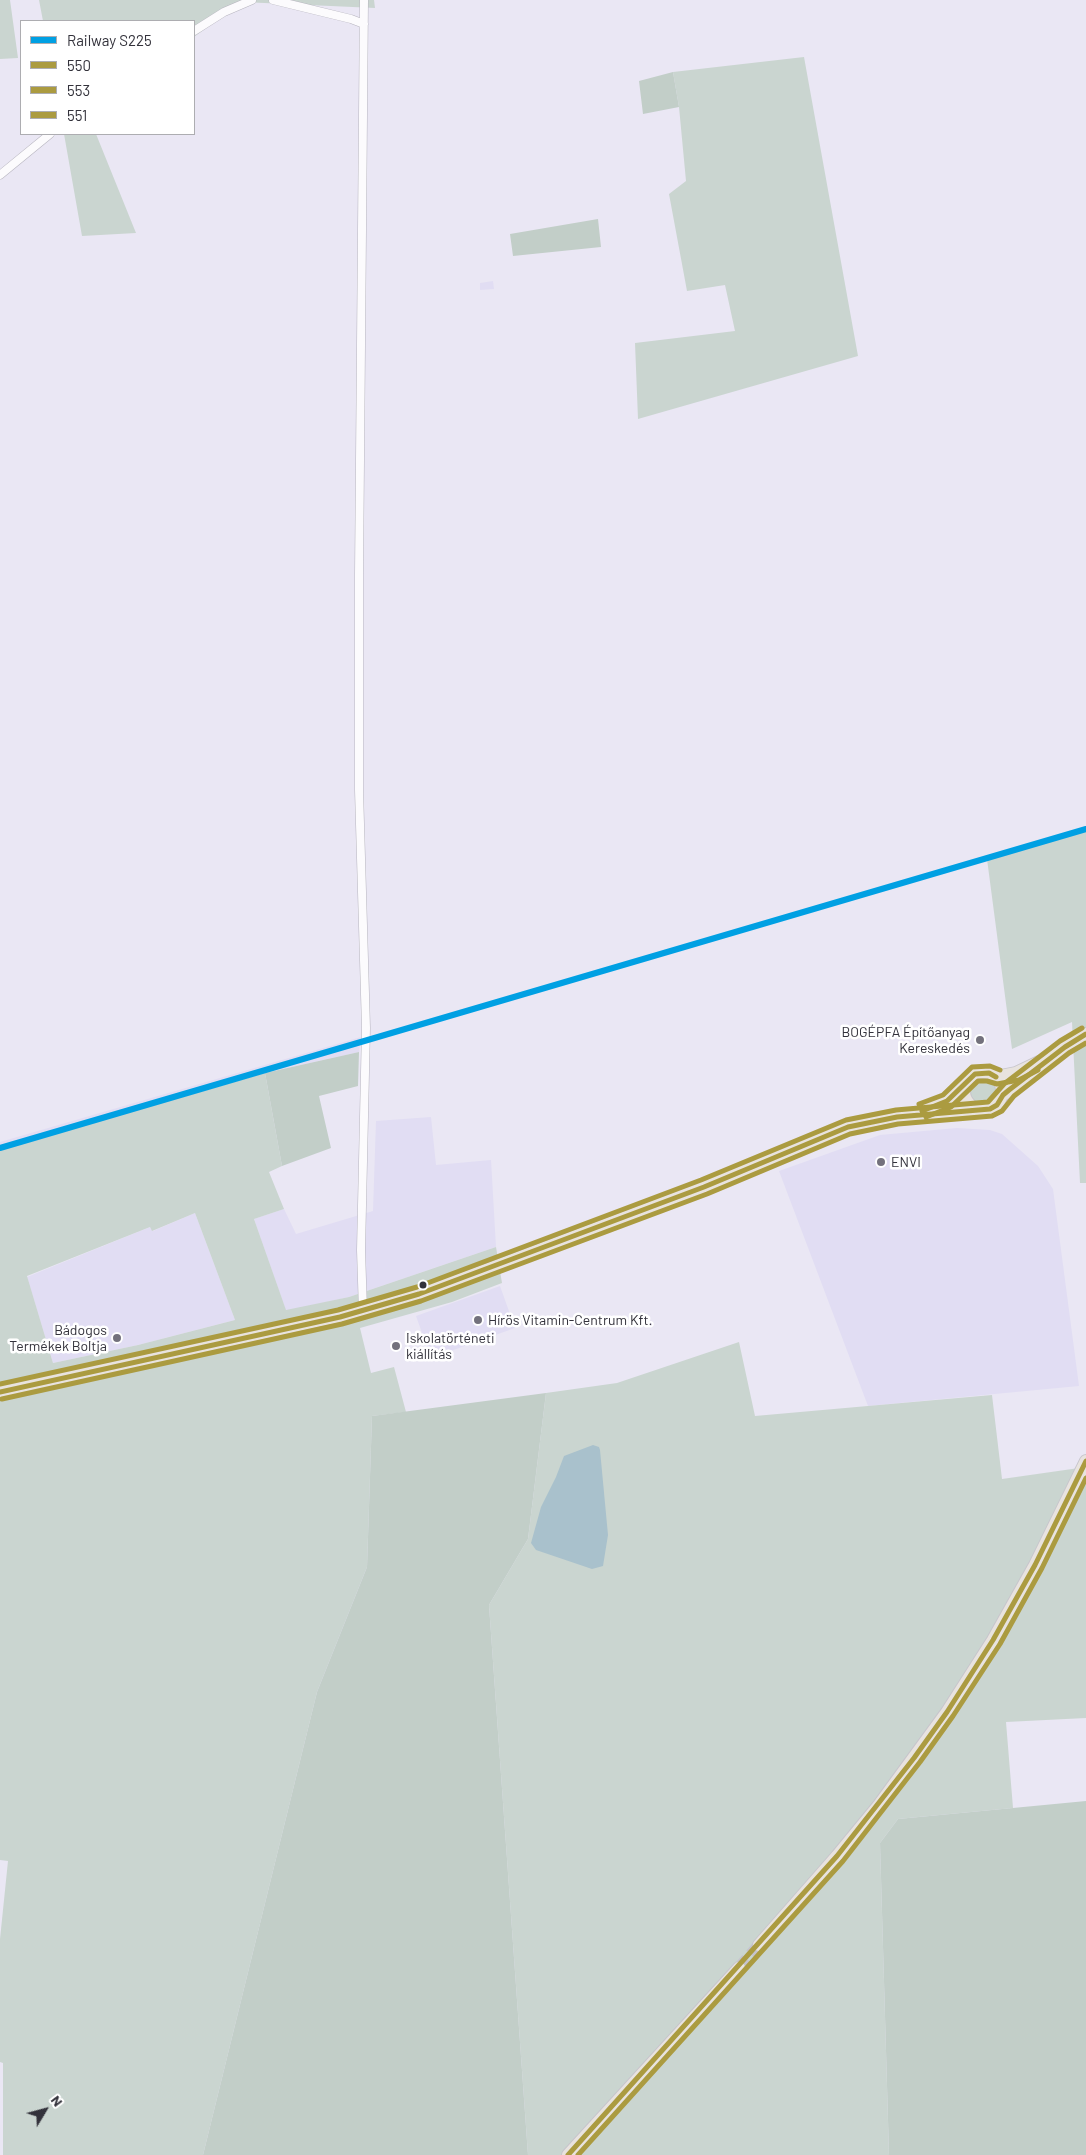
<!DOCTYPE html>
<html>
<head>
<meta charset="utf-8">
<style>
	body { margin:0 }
	#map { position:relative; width:1086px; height:2155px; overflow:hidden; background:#eae7f4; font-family:Barlow,sans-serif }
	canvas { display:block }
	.legend { position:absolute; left:20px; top:20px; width:175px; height:115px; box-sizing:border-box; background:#fff; border:1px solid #adadb1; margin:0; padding:6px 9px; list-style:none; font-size:15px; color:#33323b }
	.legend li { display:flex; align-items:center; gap:10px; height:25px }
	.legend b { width:25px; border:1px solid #adadb1 }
	.north { position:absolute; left:20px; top:2085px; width:50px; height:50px; -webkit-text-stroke:4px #fff; paint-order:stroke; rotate:53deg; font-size:14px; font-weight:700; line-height:20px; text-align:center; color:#33323b }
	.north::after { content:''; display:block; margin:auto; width:18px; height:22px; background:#33323b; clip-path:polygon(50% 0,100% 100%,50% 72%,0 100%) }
</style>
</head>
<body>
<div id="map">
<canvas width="1086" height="2155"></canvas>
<ul class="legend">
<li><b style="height:6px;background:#00a0e3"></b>Railway S225</li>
<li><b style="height:6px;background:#ab9b40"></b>550</li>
<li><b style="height:6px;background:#ab9b40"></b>553</li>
<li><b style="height:6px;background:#ab9b40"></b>551</li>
</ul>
<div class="north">N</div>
</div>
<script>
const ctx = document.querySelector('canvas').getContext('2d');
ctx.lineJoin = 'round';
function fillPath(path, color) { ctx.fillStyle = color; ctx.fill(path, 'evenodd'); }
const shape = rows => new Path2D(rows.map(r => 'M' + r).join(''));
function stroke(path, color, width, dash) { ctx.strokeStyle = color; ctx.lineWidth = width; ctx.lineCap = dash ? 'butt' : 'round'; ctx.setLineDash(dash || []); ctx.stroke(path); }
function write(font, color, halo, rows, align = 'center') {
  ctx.font = font + ' Barlow,sans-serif'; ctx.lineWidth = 5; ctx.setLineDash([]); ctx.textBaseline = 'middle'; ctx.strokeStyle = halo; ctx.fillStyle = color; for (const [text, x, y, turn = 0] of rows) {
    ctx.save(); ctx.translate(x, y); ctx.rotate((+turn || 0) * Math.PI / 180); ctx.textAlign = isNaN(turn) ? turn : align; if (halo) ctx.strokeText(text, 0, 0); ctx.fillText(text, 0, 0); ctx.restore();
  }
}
fillPath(shape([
	[493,281,494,289,480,290,480,283],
	[361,1037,359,1052,265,1073,0,1150,0,1142],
	[431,1117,436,1165,491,1160,496,1247,349,1297,286,1311,254,1219,284,1209,296,1234,373,1211,376,1121],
	[957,1128,990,1130,1002,1134,1038,1166,1053,1189,1079,1386,868,1406,779,1171,880,1135],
	[195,1213,235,1320,138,1345,53,1363,27,1277,150,1227,153,1231],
	[500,1286,515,1328,431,1358,416,1316]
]), '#e1ddf3');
fillPath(shape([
	[0,0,10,0,18,58,0,59],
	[39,0,374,0,375,8,242,2,194,37,194,21,43,21],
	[804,57,858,356,638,419,635,343,735,331,725,285,687,291,669,194,686,181,679,107,673,72],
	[64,134,96,134,136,233,82,236],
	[1086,827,1086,1183,1080,1183,1072,1022,1012,1049,987,859],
	[265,1073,282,1166,269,1172,284,1209,254,1219,286,1310,349,1297,496,1247,502,1283,452,1302,360,1328,371,1373,394,1367,406,1412,372,1416,367,1567,317,1692,203,2155,3,2155,3,2063,0,2062,0,1939,8,1861,0,1860,0,1150],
	[195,1213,235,1320,138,1345,53,1363,27,1276,150,1227,152,1231],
	'968 1091a15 15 0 1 1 30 0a15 15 0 1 1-30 0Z',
	[739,1342,755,1416,992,1395,1002,1479,1086,1467,1086,1718,1006,1722,1013,1808,898,1819,880,1843,889,2155,528,2155,489,1605,528,1539,546,1393,617,1383]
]), '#cad5d0');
fillPath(shape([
	[673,72,679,107,643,114,639,81],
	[598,219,601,247,513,256,510,234],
	[359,1052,358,1086,319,1096,331,1148,282,1166,265,1073],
	[546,1393,528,1539,489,1605,528,2155,203,2155,317,1692,367,1567,372,1416],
	[1086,1801,1086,2155,889,2155,880,1843,898,1819]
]), '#c2cec8');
fillPath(shape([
	[593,1445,599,1447,600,1450,608,1535,603,1566,592,1569,536,1550,531,1543,541,1507,556,1477,564,1456]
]), '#a9c1cc');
stroke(shape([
	[739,1968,759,1945]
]), '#c5c3cf', 12, [12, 6]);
const street = shape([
	[273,0,351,19,364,24],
	[194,31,224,12,252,0],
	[0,175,50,134],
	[363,1311,361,1250,366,1028,359,790,359,574,364,0]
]);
const primary = shape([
	'964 1091a19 19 0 1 1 38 0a19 19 0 1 1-38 0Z',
	[996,1077,1016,1073,1039,1062],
	[1003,1095,1037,1070,1065,1047,1086,1034],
	[921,1111,947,1101,964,1086],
	[0,1392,363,1311,419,1294,497,1266,704,1187,848,1127,886,1118,977,1110],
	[759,1945,837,1856,879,1805,947,1712,993,1640,1035,1565,1086,1461],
	[568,2155,739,1968]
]);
stroke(street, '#b7b5bf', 9);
stroke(primary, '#c7c5cc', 14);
stroke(street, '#fcfbfd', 8);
stroke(primary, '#e8e3df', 12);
stroke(shape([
	[922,1111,947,1101,975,1074,989,1073,996,1077],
	[0,1392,340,1317,419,1294,704,1187,848,1127,897,1117,990,1109,997,1105,1003,1095,1009,1090,1065,1047,1086,1034],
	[568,2155,837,1856,914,1758,947,1712,993,1640,1035,1565,1086,1461]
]), '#ab9b40', 5);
stroke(shape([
	[926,1117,951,1107,978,1081,987,1081,997,1084,1019,1080,1038,1070],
	[2,1399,342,1324,421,1301,707,1194,850,1134,898,1124,992,1116,1002,1111,1014,1096,1069,1053,1086,1043],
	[578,2155,843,1861,920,1762,953,1716,1000,1644,1042,1568,1086,1478]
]), '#ab9b40', 5);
stroke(shape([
	[919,1104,943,1095,972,1067,990,1066,1000,1070],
	[0,1384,338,1310,417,1287,701,1180,846,1120,896,1110,988,1102,1004,1084,1060,1041,1082,1028]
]), '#ab9b40', 5);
stroke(shape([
	[0,1148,1086,829]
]), '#00a0e3', 6);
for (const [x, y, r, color] of [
	[980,1040,5,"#73717c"],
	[881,1162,5,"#73717c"],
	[423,1285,4.5,"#33323b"],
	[478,1320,5,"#73717c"],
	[117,1338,5,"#73717c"],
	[396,1346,5,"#73717c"]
]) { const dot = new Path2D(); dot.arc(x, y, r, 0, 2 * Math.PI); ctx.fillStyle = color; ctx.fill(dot); stroke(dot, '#fff', 2); }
write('14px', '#33323b', '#fff', [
	["BOGÉPFA Építőanyag",970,1032,"right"],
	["Kereskedés",970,1048,"right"],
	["ENVI",891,1162],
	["Hírös Vitamin-Centrum Kft.",488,1320],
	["Bádogos",107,1330,"right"],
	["Termékek Boltja",107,1346,"right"],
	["Iskolatörténeti",406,1338],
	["kiállítás",406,1354]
], 'left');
</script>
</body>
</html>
